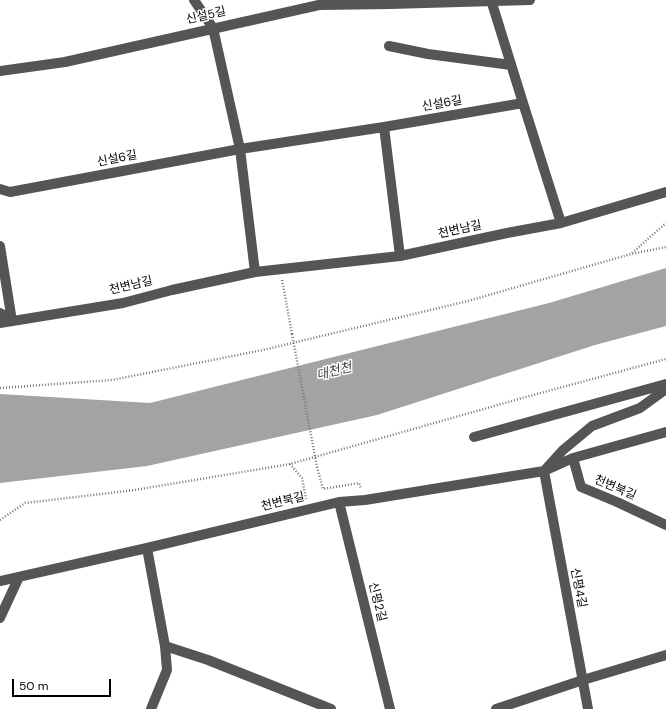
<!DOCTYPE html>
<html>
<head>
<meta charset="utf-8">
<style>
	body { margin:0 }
	#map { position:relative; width:666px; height:709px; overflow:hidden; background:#fff; font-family:"DM Sans",sans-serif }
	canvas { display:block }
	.scale { position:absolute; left:12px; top:679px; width:99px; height:18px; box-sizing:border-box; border:2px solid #000; border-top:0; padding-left:5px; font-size:12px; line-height:14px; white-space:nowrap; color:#000; -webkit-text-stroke:3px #fff; paint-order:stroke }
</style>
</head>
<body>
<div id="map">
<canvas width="666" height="709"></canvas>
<div class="scale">50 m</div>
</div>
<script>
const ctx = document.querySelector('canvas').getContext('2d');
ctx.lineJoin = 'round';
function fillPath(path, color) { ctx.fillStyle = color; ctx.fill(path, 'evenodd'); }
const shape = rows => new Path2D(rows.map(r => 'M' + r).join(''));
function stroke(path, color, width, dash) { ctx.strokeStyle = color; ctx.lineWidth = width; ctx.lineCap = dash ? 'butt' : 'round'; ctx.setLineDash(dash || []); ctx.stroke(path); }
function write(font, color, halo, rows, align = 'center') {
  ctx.font = font + ' "DM Sans","Noto Sans KR",sans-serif'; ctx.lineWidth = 3; ctx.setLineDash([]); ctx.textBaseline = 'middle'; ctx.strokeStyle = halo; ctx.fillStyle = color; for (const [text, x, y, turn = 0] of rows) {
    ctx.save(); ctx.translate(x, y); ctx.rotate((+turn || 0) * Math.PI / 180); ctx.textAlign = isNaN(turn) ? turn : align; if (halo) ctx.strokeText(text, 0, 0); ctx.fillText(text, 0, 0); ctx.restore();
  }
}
fillPath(shape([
	[666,268,666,326,595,345,377,415,147,466,0,483,0,394,150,403,549,303]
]), '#a3a3a3');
stroke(shape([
	[632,253,666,223],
	[282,280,292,334],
	[0,388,112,380,263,350,468,301,631,254,666,247],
	[290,464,302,478,306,499],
	[317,467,323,489,359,483,361,489],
	[0,520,25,503,135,490,290,464,526,397,666,359]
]), '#777', 2.5, [1, 2]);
stroke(shape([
	[194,0,213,28,240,149,255,272],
	[491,0,523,103],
	[389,46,428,54,511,65],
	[0,71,65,62,319,5,390,4,530,0],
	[384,127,400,256],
	[0,189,10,192,240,149,384,127,523,103,561,223],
	[0,246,12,321],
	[0,313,12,321],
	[0,323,123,303,172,290,255,272,400,256,507,233,561,223,666,192],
	[474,437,666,384],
	[573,458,581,487,617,502,666,525],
	[339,502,390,709],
	[147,548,165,646,167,670,151,709],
	[0,581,147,548,339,502,365,500,544,471,573,458,666,432],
	[0,618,19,577],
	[165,646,208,660,331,709],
	[496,709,583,680,666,655],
	[588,709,544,471,563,450,592,426,640,408,666,389]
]), '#555', 10);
stroke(shape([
	[292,334,317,467]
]), '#777', 2.5, [1, 2]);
write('12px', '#000', '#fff', [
	["신설5길",206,16,-13],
	["신설6길",442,104,-10],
	["신설6길",117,159,-11],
	["천변남길",460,230,-12],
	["천변남길",131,286,-13],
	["천변북길",615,488,23],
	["천변북길",283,502,-14],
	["신평4길",578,588,79],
	["신평2길",377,602,76]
]);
write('italic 13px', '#444', '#fff', [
	["대천천",334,372,-14]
]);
</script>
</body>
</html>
